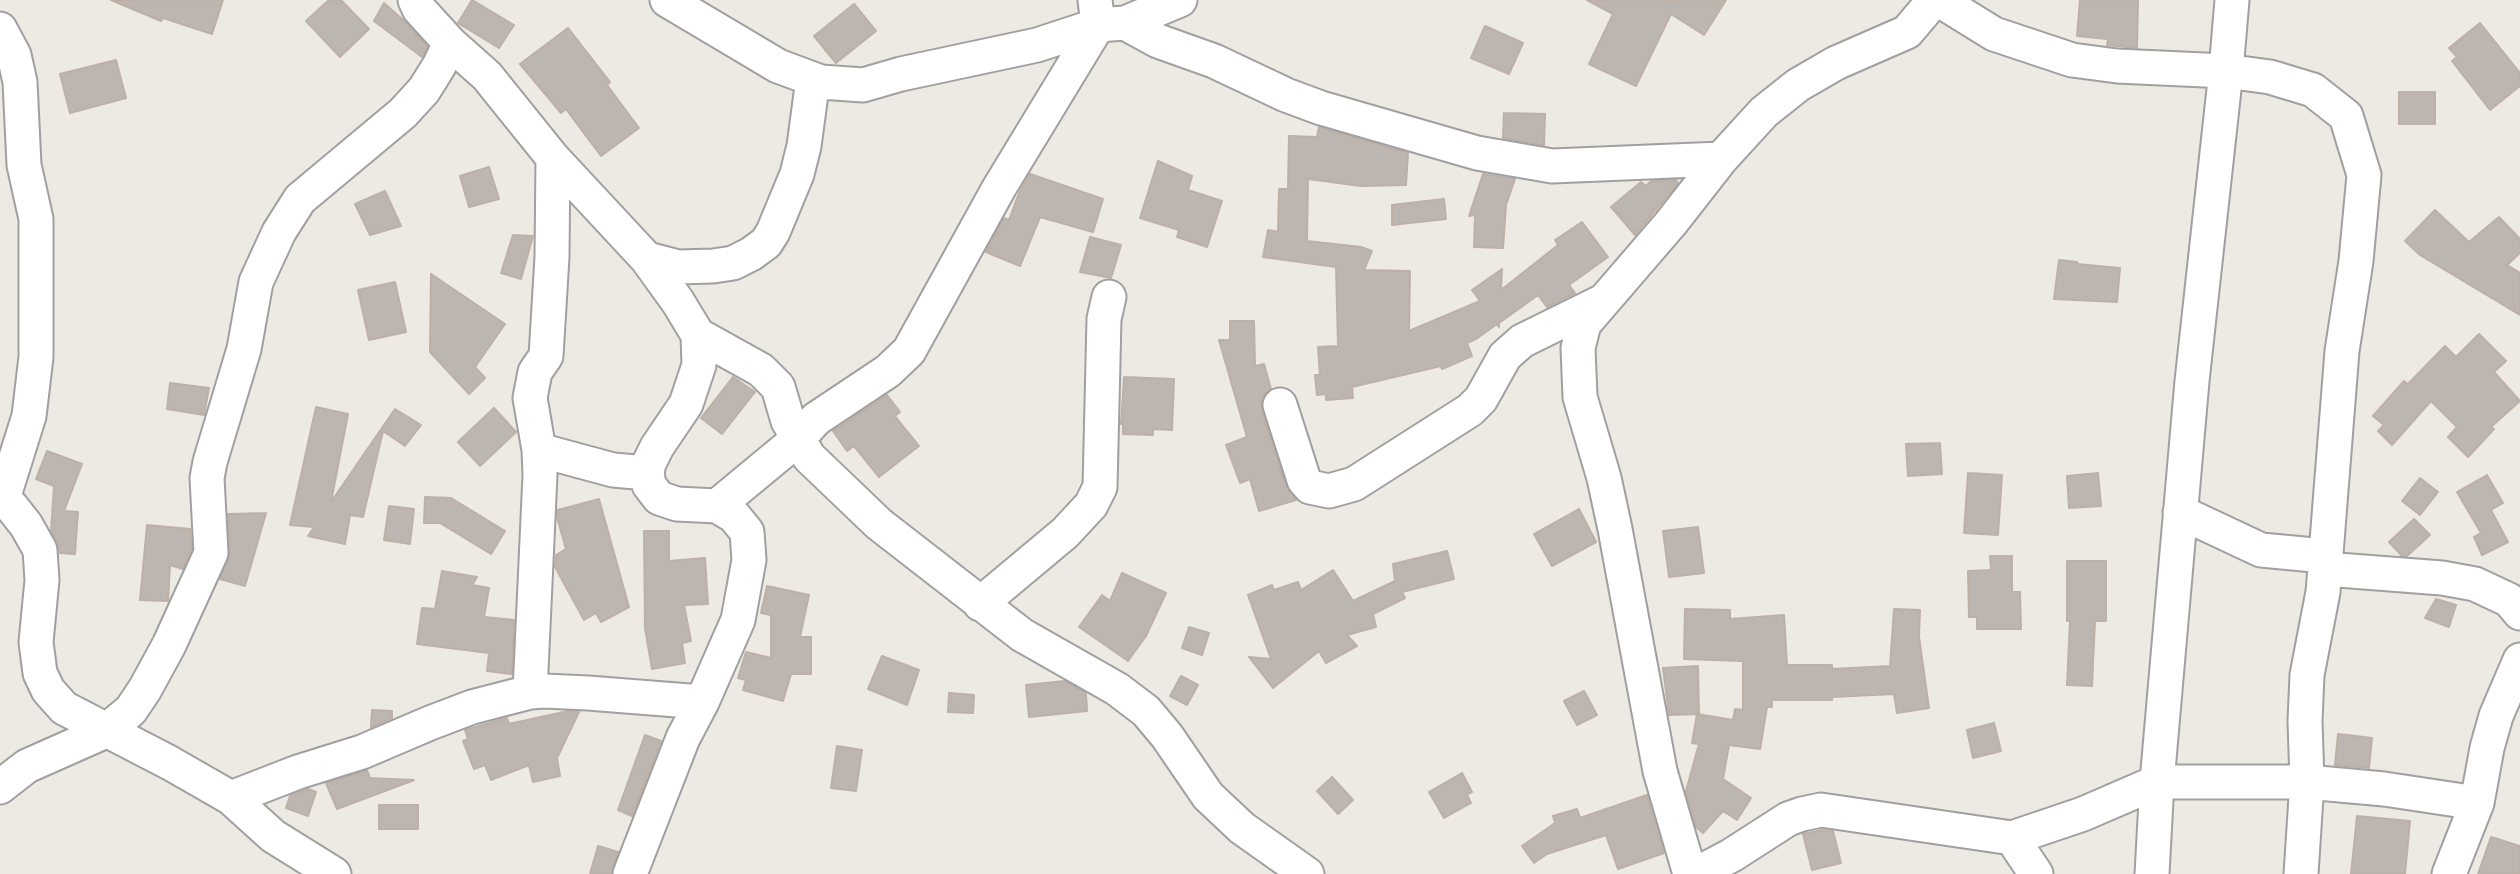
<!DOCTYPE html>
<html>
<head>
<meta charset="utf-8">
<style>
	body { margin:0 }
	canvas { display:block; background:#ede9e3 }
</style>
</head>
<body>
<canvas width="2520" height="874"></canvas>
<script>
const ctx = document.querySelector('canvas').getContext('2d');
ctx.lineJoin = 'round';
function fillPath(path, color) { ctx.fillStyle = color; ctx.fill(path, 'evenodd'); }
const shape = rows => new Path2D(rows.map(r => 'M' + r).join(''));
function stroke(path, color, width, dash) { ctx.strokeStyle = color; ctx.lineWidth = width; ctx.lineCap = dash ? 'butt' : 'round'; ctx.setLineDash(dash || []); ctx.stroke(path); }
const building = shape([
	[111,0,223,0,212,34,163,18,161,21,111,0],
	[329,0,341,0,369,29,340,57,306,21,329,0],
	[472,0,514,25,499,48,458,23,472,0],
	[1587,0,1726,0,1704,35,1671,14,1636,86,1589,64,1613,14,1587,0],
	[2080,0,2138,0,2137,48,2107,45,2108,39,2077,36,2080,0],
	[384,3,403,20,427,46,422,57,374,21,384,3],
	[854,4,876,31,836,63,814,36,854,4],
	[2480,23,2520,73,2520,86,2490,110,2452,61,2457,57,2449,48,2480,23],
	[1485,26,1523,43,1509,74,1471,58,1485,26],
	[568,28,610,82,607,85,639,128,601,156,566,109,561,113,520,64,568,28],
	[116,60,126,98,70,113,60,74,116,60],
	[2399,92,2435,92,2435,124,2399,124,2399,92],
	[1504,113,1545,114,1544,145,1503,138,1504,113],
	[1319,127,1408,153,1406,185,1361,186,1308,179,1307,241,1361,247,1372,251,1364,270,1410,271,1409,331,1480,301,1472,290,1502,269,1501,290,1558,245,1555,240,1582,222,1608,257,1569,285,1575,293,1547,307,1538,295,1499,323,1499,327,1497,324,1476,339,1467,343,1472,356,1442,369,1441,366,1352,387,1353,398,1326,400,1326,394,1317,395,1315,375,1320,375,1318,347,1338,346,1336,267,1263,257,1268,230,1278,232,1279,189,1288,189,1289,136,1317,137,1319,127],
	[1158,161,1192,176,1188,190,1222,201,1207,247,1177,237,1179,230,1140,218,1158,161],
	[489,167,499,199,469,207,460,176,489,167],
	[1030,174,1103,199,1093,232,1040,217,1020,266,986,252,1004,218,1009,220,1019,193,1030,174],
	[1483,174,1515,179,1506,205,1503,248,1474,247,1475,215,1469,216,1483,174],
	[1676,180,1678,183,1635,235,1611,207,1641,182,1646,186,1651,181,1676,180],
	[385,191,401,226,370,235,355,204,385,191],
	[1444,199,1446,219,1392,225,1392,205,1444,199],
	[2435,210,2469,242,2499,217,2520,239,2520,253,2507,265,2520,273,2520,315,2420,255,2405,241,2435,210],
	[513,235,533,236,521,279,501,273,513,235],
	[1090,237,1121,245,1111,278,1080,272,1090,237],
	[2059,260,2077,262,2077,264,2120,268,2117,302,2054,299,2059,260],
	[431,274,505,324,475,367,485,378,469,394,430,352,431,274],
	[395,282,406,332,369,340,358,290,395,282],
	[1230,321,1254,321,1255,366,1264,364,1271,389,1265,393,1261,400,1262,411,1286,486,1296,500,1259,511,1250,479,1240,483,1226,445,1247,437,1219,340,1230,340,1230,321],
	[2479,334,2506,361,2494,372,2520,401,2491,427,2494,429,2468,457,2448,437,2457,427,2431,401,2392,445,2378,431,2384,425,2373,416,2404,381,2408,384,2445,346,2456,357,2479,334],
	[733,377,755,392,722,434,701,418,733,377],
	[1124,377,1174,379,1172,430,1153,429,1153,435,1123,434,1123,424,1121,424,1124,377],
	[170,383,209,388,204,415,167,409,170,383],
	[887,395,900,412,895,416,919,446,879,477,854,446,847,451,833,431,887,395],
	[316,407,348,414,331,502,395,409,421,425,405,446,383,431,363,517,350,515,345,544,308,536,314,527,290,525,316,407],
	[494,408,516,432,480,466,458,442,494,408],
	[1940,443,1942,474,1908,476,1906,444,1940,443],
	[47,451,82,464,64,511,78,512,75,554,60,553,57,541,51,531,54,486,36,479,47,451],
	[1968,473,2002,475,1998,535,1964,533,1968,473],
	[2098,473,2101,506,2069,508,2067,476,2098,473],
	[2487,475,2503,503,2491,510,2508,542,2482,555,2474,537,2481,533,2457,492,2487,475],
	[2420,478,2438,492,2420,515,2402,501,2420,478],
	[425,497,451,498,505,531,491,554,440,523,424,523,425,497],
	[599,499,629,607,601,622,596,613,584,620,555,567,556,555,566,549,557,517,558,510,599,499],
	[389,506,414,509,410,544,384,540,389,506],
	[1579,509,1596,542,1552,566,1534,534,1579,509],
	[266,513,245,586,220,579,230,553,228,514,266,513],
	[2414,519,2430,535,2407,556,2402,556,2389,542,2414,519],
	[147,525,190,529,192,549,183,569,170,565,168,601,140,600,147,525],
	[1698,527,1704,573,1669,577,1663,531,1698,527],
	[644,531,669,531,669,561,705,558,708,604,684,605,691,641,682,643,685,663,652,669,645,628,644,531],
	[1447,551,1454,579,1402,592,1405,598,1373,614,1376,627,1347,635,1357,646,1326,663,1319,651,1273,688,1249,657,1271,659,1248,595,1272,585,1274,590,1298,582,1301,590,1333,570,1353,601,1395,581,1393,564,1447,551],
	[1990,556,2012,556,2012,592,2020,592,2021,629,1977,629,1977,617,1969,617,1968,571,1991,570,1990,556],
	[2067,561,2106,561,2106,621,2095,621,2092,686,2067,685,2070,621,2067,621,2067,561],
	[442,571,477,577,472,585,489,588,484,617,514,620,512,674,487,671,489,653,417,644,422,608,435,609,442,571],
	[1122,573,1166,593,1146,636,1128,661,1079,627,1102,595,1110,601,1122,573],
	[767,586,809,595,800,637,811,637,811,674,791,674,783,701,743,690,746,680,738,678,746,652,771,658,771,615,761,613,767,586],
	[2436,599,2456,605,2449,627,2425,618,2436,599],
	[1685,609,1730,610,1730,619,1784,615,1787,665,1832,665,1832,669,1890,666,1894,609,1920,610,1919,637,1929,708,1897,713,1894,694,1832,697,1832,700,1772,700,1772,707,1767,707,1760,749,1729,745,1723,779,1751,798,1737,820,1723,811,1703,833,1696,827,1686,791,1699,744,1692,743,1697,714,1733,720,1735,709,1743,710,1743,661,1684,659,1685,609],
	[1189,627,1209,633,1202,655,1182,648,1189,627],
	[882,656,919,670,907,705,868,689,882,656],
	[1698,666,1699,714,1669,715,1663,668,1698,666],
	[1181,676,1198,685,1187,705,1170,696,1181,676],
	[1065,681,1086,693,1087,711,1029,717,1026,685,1065,681],
	[1584,691,1597,715,1577,725,1564,701,1584,691],
	[949,693,974,695,973,713,948,712,949,693],
	[372,710,392,711,392,718,371,727,372,710],
	[568,711,579,712,557,758,560,776,533,782,529,765,491,780,485,765,474,769,463,741,468,739,465,730,507,718,509,724,568,711],
	[1994,723,2001,751,1973,758,1967,730,1994,723],
	[2338,734,2372,738,2369,768,2335,765,2338,734],
	[645,735,661,741,632,816,618,810,645,735],
	[837,746,862,750,856,791,831,788,837,746],
	[367,770,370,778,414,780,337,809,326,783,367,770],
	[1462,773,1472,792,1467,795,1471,803,1444,818,1429,792,1462,773],
	[1332,777,1353,800,1338,814,1317,791,1332,777],
	[308,789,316,792,308,816,286,808,290,796,308,789],
	[1647,795,1664,853,1618,869,1606,835,1547,854,1534,863,1522,846,1555,823,1553,816,1577,809,1580,818,1647,795],
	[379,805,418,805,418,829,379,829,379,805],
	[2357,816,2410,821,2405,874,2351,874,2357,816],
	[1822,830,1833,831,1841,863,1812,870,1803,834,1822,830],
	[2491,837,2520,846,2520,874,2478,874,2491,837],
	[598,846,618,852,611,874,590,874,598,846]
]);
fillPath(building, '#bdb5b0');
stroke(building, '#bdb0a6', 2);
const minor = shape([
	[415,0,419,9,450,43,487,76,553,158,647,259,678,302,698,335,699,365,686,404,657,447,649,463,647,473,649,485,659,498,677,504,717,506,734,516,747,532,749,560,738,620,702,702,683,738,630,874],
	[667,0,778,66,821,82,863,85,901,74,1037,45,1098,25,1125,23,1180,0],
	[1939,0,1994,34,2072,60,2117,66,2226,71,2270,77,2313,90,2346,116,2364,175,2356,261,2342,351,2323,592,2307,675,2305,721,2307,782,2301,874],
	[1125,23,1158,41,1214,61,1286,95,1321,108,1477,153,1552,166,1721,159],
	[0,29,14,55,20,82,24,165,36,219,36,357,29,416,2,502],
	[647,259,678,267,713,266,733,263,751,254,766,243,773,232,797,174,804,146,813,79],
	[698,335,761,370,778,387,788,421,809,457,879,524,1022,635,1117,689,1146,711,1167,736,1208,796,1242,828,1307,874],
	[1280,405,1304,480,1310,487,1329,491,1354,484,1470,410,1481,399,1505,356,1522,341,1603,301],
	[539,450,613,470,647,473],
	[0,501,11,506,26,525,40,550,42,580,36,642,40,673,48,690,64,708,170,763,231,798,273,836,334,874],
	[717,506,798,439,816,419,888,371,909,351,999,188,1098,25,1095,0],
	[2180,512,2261,550,2325,556],
	[2325,569,2442,578,2475,584,2509,600,2520,613],
	[980,604,1065,533,1091,505,1100,487,1104,319,1109,297],
	[530,692,540,475,539,450,530,398,535,372,546,356,552,257,553,158],
	[0,787,27,766,106,731,131,710,145,689,169,645,211,553,207,478,210,462,244,349,256,282,279,232,300,199,403,113,424,90,439,66,450,43],
	[231,798,298,772,362,752,430,723,472,707,530,692,544,691,588,693,702,702],
	[2012,838,2036,874],
	[1690,874,1660,771,1615,529,1604,478,1580,397,1578,348,1584,324,1671,223,1721,159,1764,112,1798,85,1836,63,1907,32,1934,0],
	[1696,874,1732,855,1788,819,1802,814,1821,810,2012,838,2083,814,2157,782,2307,782,2384,789,2477,803],
	[2152,874,2157,782,2192,381,2226,71,2232,0],
	[2449,874,2477,803,2487,748,2496,716,2520,660]
]);
stroke(minor, '#a0a0a0', 37);
stroke(minor, '#fff', 33);
</script>
</body>
</html>
